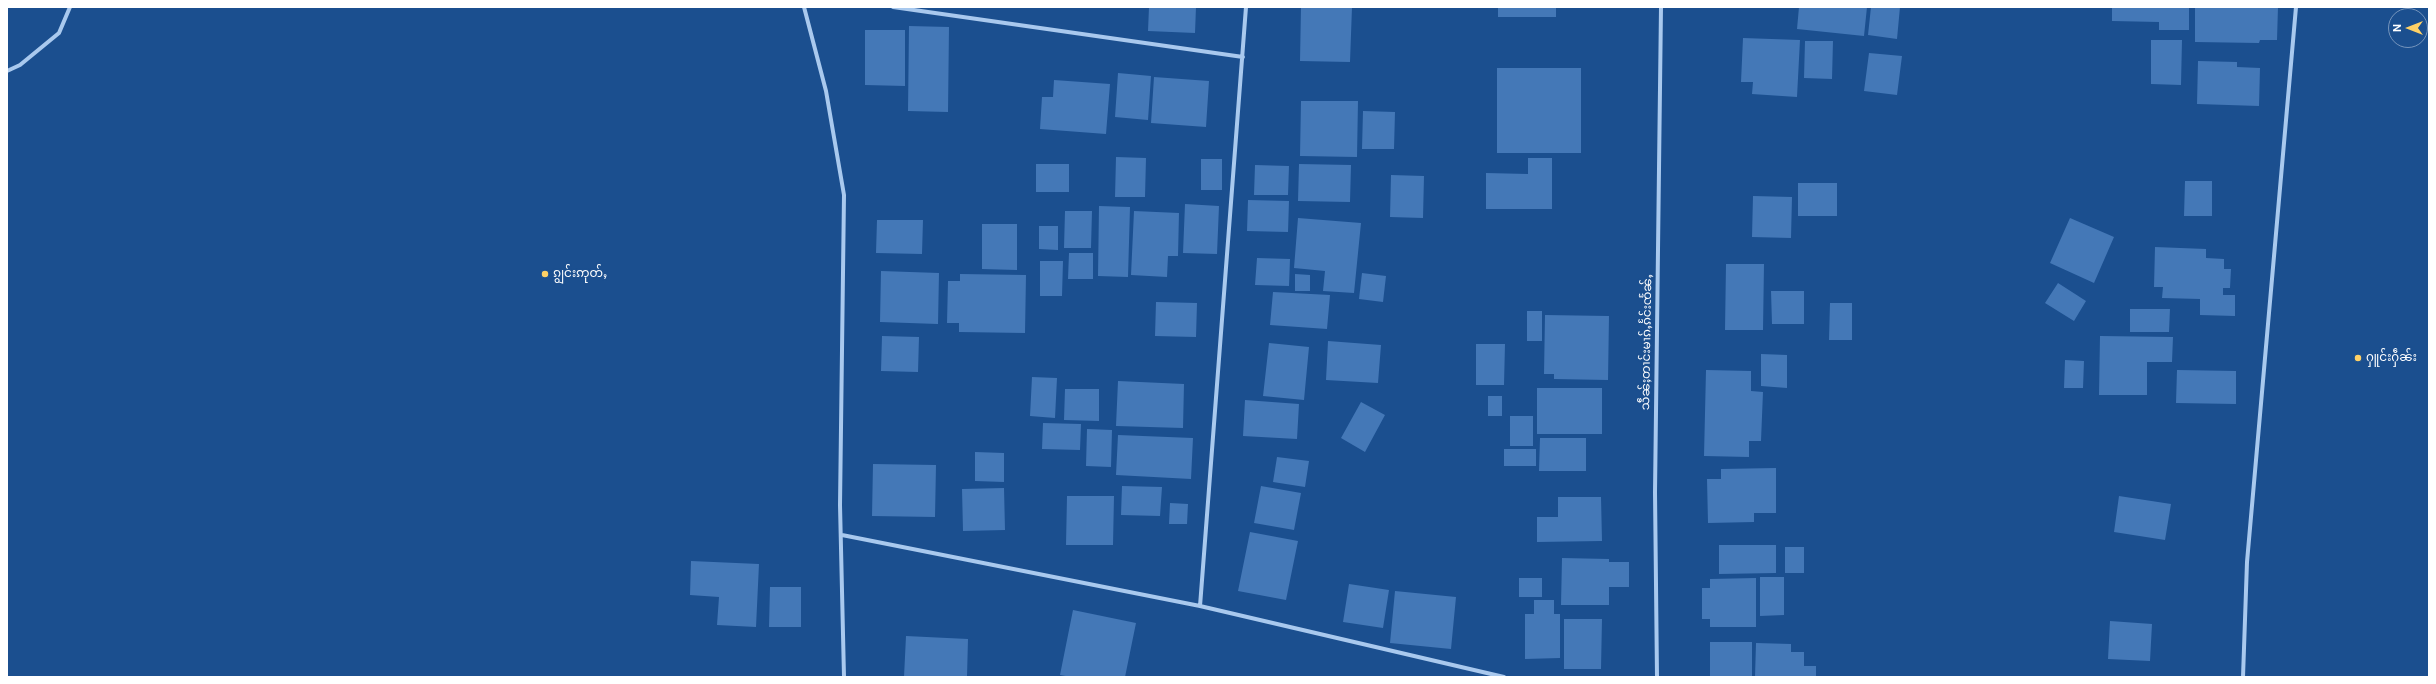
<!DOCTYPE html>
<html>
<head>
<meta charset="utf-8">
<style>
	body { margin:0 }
	#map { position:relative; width:2436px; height:684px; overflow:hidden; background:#1b4f8f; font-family:"DM Sans",sans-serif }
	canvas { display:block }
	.frame { position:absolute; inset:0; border:8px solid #fff; pointer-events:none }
	.north { position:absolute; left:2388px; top:8px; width:40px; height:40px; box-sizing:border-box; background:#1b4f8f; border:1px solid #7695bc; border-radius:50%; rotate:270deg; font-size:11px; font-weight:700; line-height:16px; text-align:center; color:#fff }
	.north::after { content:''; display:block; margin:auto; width:14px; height:18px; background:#ffd166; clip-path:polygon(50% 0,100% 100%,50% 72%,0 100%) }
</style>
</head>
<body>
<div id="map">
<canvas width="2436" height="684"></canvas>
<div class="frame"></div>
<div class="north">N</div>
</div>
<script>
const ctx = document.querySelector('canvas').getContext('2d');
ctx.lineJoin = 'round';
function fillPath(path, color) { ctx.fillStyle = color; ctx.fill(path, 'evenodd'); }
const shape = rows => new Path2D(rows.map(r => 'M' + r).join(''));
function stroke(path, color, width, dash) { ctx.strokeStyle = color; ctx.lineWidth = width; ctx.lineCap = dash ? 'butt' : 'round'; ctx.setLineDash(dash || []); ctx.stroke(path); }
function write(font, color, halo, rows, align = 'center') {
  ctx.font = font + ' "DM Sans","Noto Sans Myanmar",sans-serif'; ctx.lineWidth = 4; ctx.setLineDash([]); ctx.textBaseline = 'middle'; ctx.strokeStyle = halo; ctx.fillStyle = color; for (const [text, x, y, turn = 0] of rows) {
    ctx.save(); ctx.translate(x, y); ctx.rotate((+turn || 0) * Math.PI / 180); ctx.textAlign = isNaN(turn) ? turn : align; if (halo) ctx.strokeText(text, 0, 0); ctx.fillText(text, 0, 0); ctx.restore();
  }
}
fillPath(shape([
	[1149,7,1196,7,1195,33,1148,31],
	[1301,7,1352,7,1350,62,1300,61],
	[1498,7,1556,7,1556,17,1498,17],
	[1799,7,1867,7,1864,36,1797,29],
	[1871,7,1900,7,1897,39,1868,35],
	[2112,7,2189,7,2189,30,2159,30,2159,22,2112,21],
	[2195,7,2278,7,2277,40,2260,40,2259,43,2195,42],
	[909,26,949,27,948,112,908,111],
	[865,30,905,30,905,86,865,85],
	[1743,38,1800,40,1797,97,1752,94,1753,82,1741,82],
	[2151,40,2182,40,2181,85,2151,84],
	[1805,41,1833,41,1832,79,1804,78],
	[1869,53,1902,56,1897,95,1864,91],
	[2198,61,2237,62,2237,67,2260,68,2259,106,2197,104],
	[1497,68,1581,68,1581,153,1497,153],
	[1118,73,1151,76,1148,120,1115,117],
	[1154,77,1209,81,1206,127,1151,123],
	[1054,80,1110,84,1106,134,1040,129,1042,97,1053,97],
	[1301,101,1358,101,1357,157,1300,156],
	[1363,111,1395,112,1394,149,1362,149],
	[1116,157,1146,158,1145,197,1115,197],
	[1528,158,1552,158,1552,209,1486,209,1486,173,1528,174],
	[1201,159,1222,159,1222,190,1201,190],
	[1036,164,1069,164,1069,192,1036,192],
	[1299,164,1351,165,1350,202,1298,201],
	[1255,165,1289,166,1288,195,1254,195],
	[1391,175,1424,176,1423,218,1390,217],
	[2185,181,2212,181,2212,216,2184,216],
	[1798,183,1837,183,1837,216,1798,216],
	[1753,196,1792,197,1791,238,1752,237],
	[1248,200,1289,201,1288,232,1247,231],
	[1185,204,1219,206,1217,254,1183,253],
	[1099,206,1130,207,1128,277,1098,276],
	[1065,211,1092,211,1091,248,1064,248],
	[1134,211,1179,213,1178,256,1168,256,1167,277,1131,275],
	[1298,218,1361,223,1354,293,1323,291,1325,271,1294,268],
	[2070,218,2114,237,2094,283,2050,263],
	[877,220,923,220,922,254,876,253],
	[982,224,1017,224,1017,270,982,269],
	[1039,226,1058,226,1058,250,1039,249],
	[2155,247,2206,249,2206,258,2224,259,2224,269,2231,269,2230,288,2223,288,2223,295,2235,295,2235,316,2200,315,2200,299,2162,298,2163,287,2154,287],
	[1069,253,1093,253,1093,279,1068,279],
	[1257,258,1290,259,1289,286,1255,285],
	[1040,261,1063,261,1062,296,1040,296],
	[1726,264,1764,264,1763,330,1725,330],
	[881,271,939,273,938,324,880,322],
	[1362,273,1386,276,1383,302,1359,299],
	[960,274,1026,275,1025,333,959,332,959,323,947,323,948,281,960,281],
	[1295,274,1310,275,1310,291,1295,291],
	[2058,283,2086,301,2074,321,2045,303],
	[1771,291,1804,291,1804,324,1772,324],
	[1273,292,1330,295,1327,329,1270,325],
	[1156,302,1197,303,1196,337,1155,336],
	[1830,303,1852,303,1852,340,1829,340],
	[2130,309,2170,309,2169,332,2130,332],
	[1527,311,1542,311,1542,341,1527,341],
	[1545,315,1609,316,1608,380,1554,379,1554,374,1544,374],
	[882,336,919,337,918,372,881,371],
	[2100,336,2173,337,2172,362,2147,362,2147,395,2099,395],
	[1328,341,1381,345,1378,383,1326,380],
	[1269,343,1309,347,1304,400,1263,396],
	[1476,344,1505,344,1504,385,1476,385],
	[1761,354,1787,355,1787,388,1761,386],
	[2065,360,2084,361,2083,388,2064,388],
	[1706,370,1751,371,1751,391,1763,392,1761,441,1749,441,1749,457,1704,456],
	[2177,370,2236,371,2236,404,2176,403],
	[1032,377,1057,378,1055,418,1030,416],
	[1118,381,1184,384,1183,428,1116,426],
	[1537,388,1602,388,1602,434,1537,434],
	[1065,389,1099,389,1099,421,1064,420],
	[1488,396,1502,396,1502,416,1488,416],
	[1245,400,1299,404,1297,439,1243,436],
	[1361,402,1385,415,1365,452,1341,438],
	[1510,416,1533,416,1533,446,1510,446],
	[1043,423,1081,424,1080,450,1042,449],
	[1087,429,1112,430,1111,467,1086,466],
	[1118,435,1193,438,1191,479,1116,475],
	[1540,438,1586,438,1586,471,1539,471],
	[1504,449,1536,449,1536,466,1504,466],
	[975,452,1004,453,1004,482,975,481],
	[1277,457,1309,461,1305,487,1273,482],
	[873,464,936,465,935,517,872,516],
	[1776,468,1776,513,1754,513,1754,522,1708,523,1707,479,1721,479,1721,469],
	[1122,486,1162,487,1160,516,1121,515],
	[1261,486,1301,493,1294,530,1254,523],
	[1004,488,1005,530,963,531,962,489],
	[1067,496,1114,496,1113,545,1066,545],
	[2119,496,2171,504,2165,540,2114,532],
	[1558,497,1601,497,1602,541,1537,542,1537,517,1558,517],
	[1170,503,1188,504,1187,524,1169,524],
	[1250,532,1298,541,1286,600,1238,591],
	[1719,545,1776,545,1776,573,1719,574],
	[1785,547,1804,547,1804,573,1785,573],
	[1562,558,1609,559,1609,562,1629,562,1629,587,1609,587,1609,605,1561,605],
	[691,561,759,564,756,627,717,625,719,597,690,595],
	[1760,577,1784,577,1784,615,1760,616],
	[1519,578,1542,578,1542,597,1519,597],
	[1756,578,1756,627,1710,627,1710,619,1702,619,1702,588,1710,588,1710,579],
	[1349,584,1389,590,1383,628,1343,622],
	[770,587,801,587,801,627,769,627],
	[1395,591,1456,597,1451,649,1390,643],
	[1534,600,1554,600,1554,614,1560,614,1560,658,1525,659,1525,614,1534,614],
	[1073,610,1136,623,1125,677,1071,677,1060,675],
	[1564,619,1602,619,1601,669,1564,669],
	[2110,621,2152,624,2150,661,2108,659],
	[906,636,968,639,967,677,904,677],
	[1710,642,1752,642,1752,677,1710,677],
	[1756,643,1791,644,1791,652,1804,652,1804,666,1816,666,1816,677,1755,677]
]), '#4478b7');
stroke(shape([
	[804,7,826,91,844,195,840,505,844,677],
	[893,7,1243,57],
	[7,71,20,65,59,33,70,7],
	[842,535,1200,606,1504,677],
	[1200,606,1246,7],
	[1657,677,1655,492,1661,7],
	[2243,677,2247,562,2296,7]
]), '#a9c9ee', 4);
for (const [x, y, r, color] of [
	[545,274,4,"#ffd166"],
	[2358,358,4,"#ffd166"]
]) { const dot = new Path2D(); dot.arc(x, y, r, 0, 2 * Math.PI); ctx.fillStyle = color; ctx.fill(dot); stroke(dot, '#1b4f8f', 1.5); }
write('12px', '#fff', '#1b4f8f', [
	["ၵျွင်းဢုတ်ႇ",553,274],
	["ႁူင်းႁဵၼ်း",2366,358]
], 'left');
write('12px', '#fff', '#1b4f8f', [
	["သဵၼ်ႈတၢင်းမၢၵ်ႇၵႅင်းၸႅၼ်ႇ",1647,342,-89]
]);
</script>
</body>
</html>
